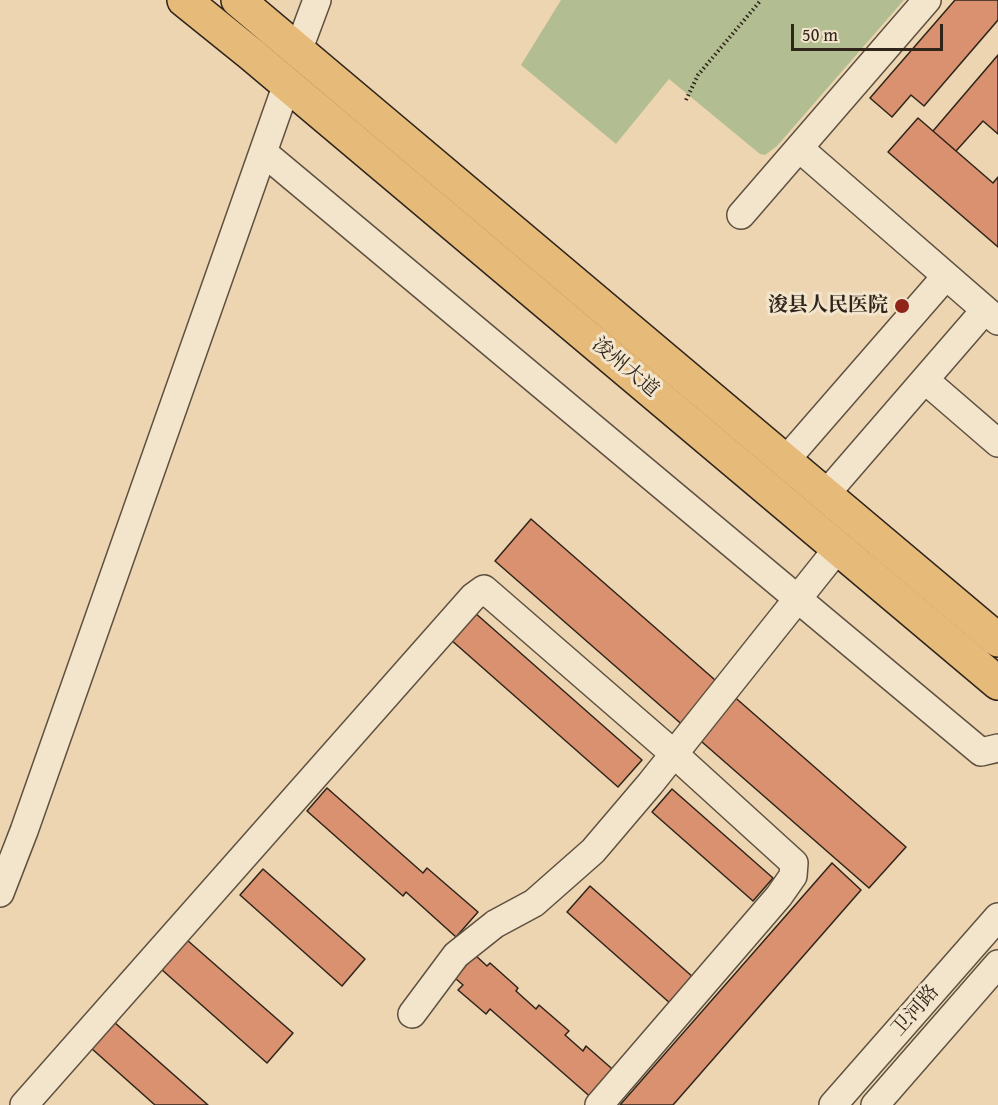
<!DOCTYPE html>
<html>
<head>
<meta charset="utf-8">
<style>
	body { margin:0 }
	#map { position:relative; width:998px; height:1105px; overflow:hidden; background:#edd5b1; font-family:"Gentium Book Plus",serif }
	canvas { display:block }
	.scale { position:absolute; left:791px; top:24px; width:152px; height:27px; box-sizing:border-box; border:3px solid #2f251b; border-top:0; padding-left:8px; font-size:18px; line-height:21px; white-space:nowrap; color:#2f251b; -webkit-text-stroke:4px #f3e4cc; paint-order:stroke }
</style>
</head>
<body>
<div id="map">
<canvas width="998" height="1105"></canvas>
<div class="scale">50 m</div>
</div>
<script>
const ctx = document.querySelector('canvas').getContext('2d');
ctx.lineJoin = 'round';
function fillPath(path, color) { ctx.fillStyle = color; ctx.fill(path, 'evenodd'); }
const shape = rows => new Path2D(rows.map(r => 'M' + r).join(''));
function stroke(path, color, width, dash) { ctx.strokeStyle = color; ctx.lineWidth = width; ctx.lineCap = dash ? 'butt' : 'round'; ctx.setLineDash(dash || []); ctx.stroke(path); }
function write(font, color, halo, rows, align = 'center') {
  ctx.font = font + ' "Gentium Book Plus","Noto Serif SC",serif'; ctx.lineWidth = 6; ctx.setLineDash([]); ctx.textBaseline = 'middle'; ctx.strokeStyle = halo; ctx.fillStyle = color; for (const [text, x, y, turn = 0] of rows) {
    ctx.save(); ctx.translate(x, y); ctx.rotate((+turn || 0) * Math.PI / 180); ctx.textAlign = isNaN(turn) ? turn : align; if (halo) ctx.strokeText(text, 0, 0); ctx.fillText(text, 0, 0); ctx.restore();
  }
}
fillPath(shape([
	[561,0,904,0,777,146,765,155,760,154,669,79,616,144,521,65]
]), '#b2be91');
const building = shape([
	[955,0,998,0,998,20,924,106,911,95,892,117,870,98,955,0],
	[998,55,998,134,983,121,956,151,933,131,998,55],
	[918,118,993,183,998,177,998,247,888,152,918,118],
	[531,519,906,847,869,888,495,561,531,519],
	[474,612,642,760,618,787,450,639,474,612],
	[327,788,423,873,427,868,478,912,456,937,406,892,403,896,307,811,327,788],
	[672,789,773,878,753,901,652,812,672,789],
	[832,863,861,890,673,1105,620,1105,832,863],
	[263,869,365,959,342,986,240,895,263,869],
	[590,886,694,978,671,1004,567,912,590,886],
	[187,940,293,1033,267,1063,161,969,187,940],
	[475,955,487,966,490,963,518,988,516,991,536,1009,539,1005,569,1031,565,1035,583,1051,586,1046,618,1074,594,1100,490,1009,486,1014,458,990,463,985,455,978,475,955],
	[114,1022,208,1105,155,1105,91,1048,114,1022]
]);
fillPath(building, '#da9170');
stroke(building, '#2f251b', 1.5);
const minor = shape([
	[298,51,317,0],
	[799,148,998,321],
	[263,152,981,752,998,748],
	[741,215,927,0],
	[925,380,998,443],
	[785,461,946,276],
	[825,495,985,310],
	[0,893,24,831,287,84],
	[412,1014,456,955,495,924,534,903,593,851,650,784,838,548],
	[24,1105,473,597,484,589,673,753,794,863,793,876,779,896,599,1105],
	[833,1105,998,917],
	[875,1105,998,964]
]);
const major = shape([
	[184,0,251,54,998,683],
	[238,0,998,640]
]);
stroke(minor, '#5e5140', 30);
stroke(major, '#2f251b', 36);
stroke(shape([
	[686,100,698,75,761,0]
]), '#2f251b', 4, [1.5, 3]);
stroke(minor, '#f3e4cc', 27);
stroke(major, '#e6ba78', 33);
for (const [x, y, r, color] of [
	[902,306,8,"#8f2418"]
]) { const dot = new Path2D(); dot.arc(x, y, r, 0, 2 * Math.PI); ctx.fillStyle = color; ctx.fill(dot); stroke(dot, '#f3e4cc', 2); }
write('bold 20px', '#2f251b', '#f3e4cc', [
	["浚县人民医院",888,306]
], 'right');
write('20px', '#2f251b', '#f3e4cc', [
	["浚州大道",625,368,40],
	["卫河路",916,1011,-49]
]);
</script>
</body>
</html>
